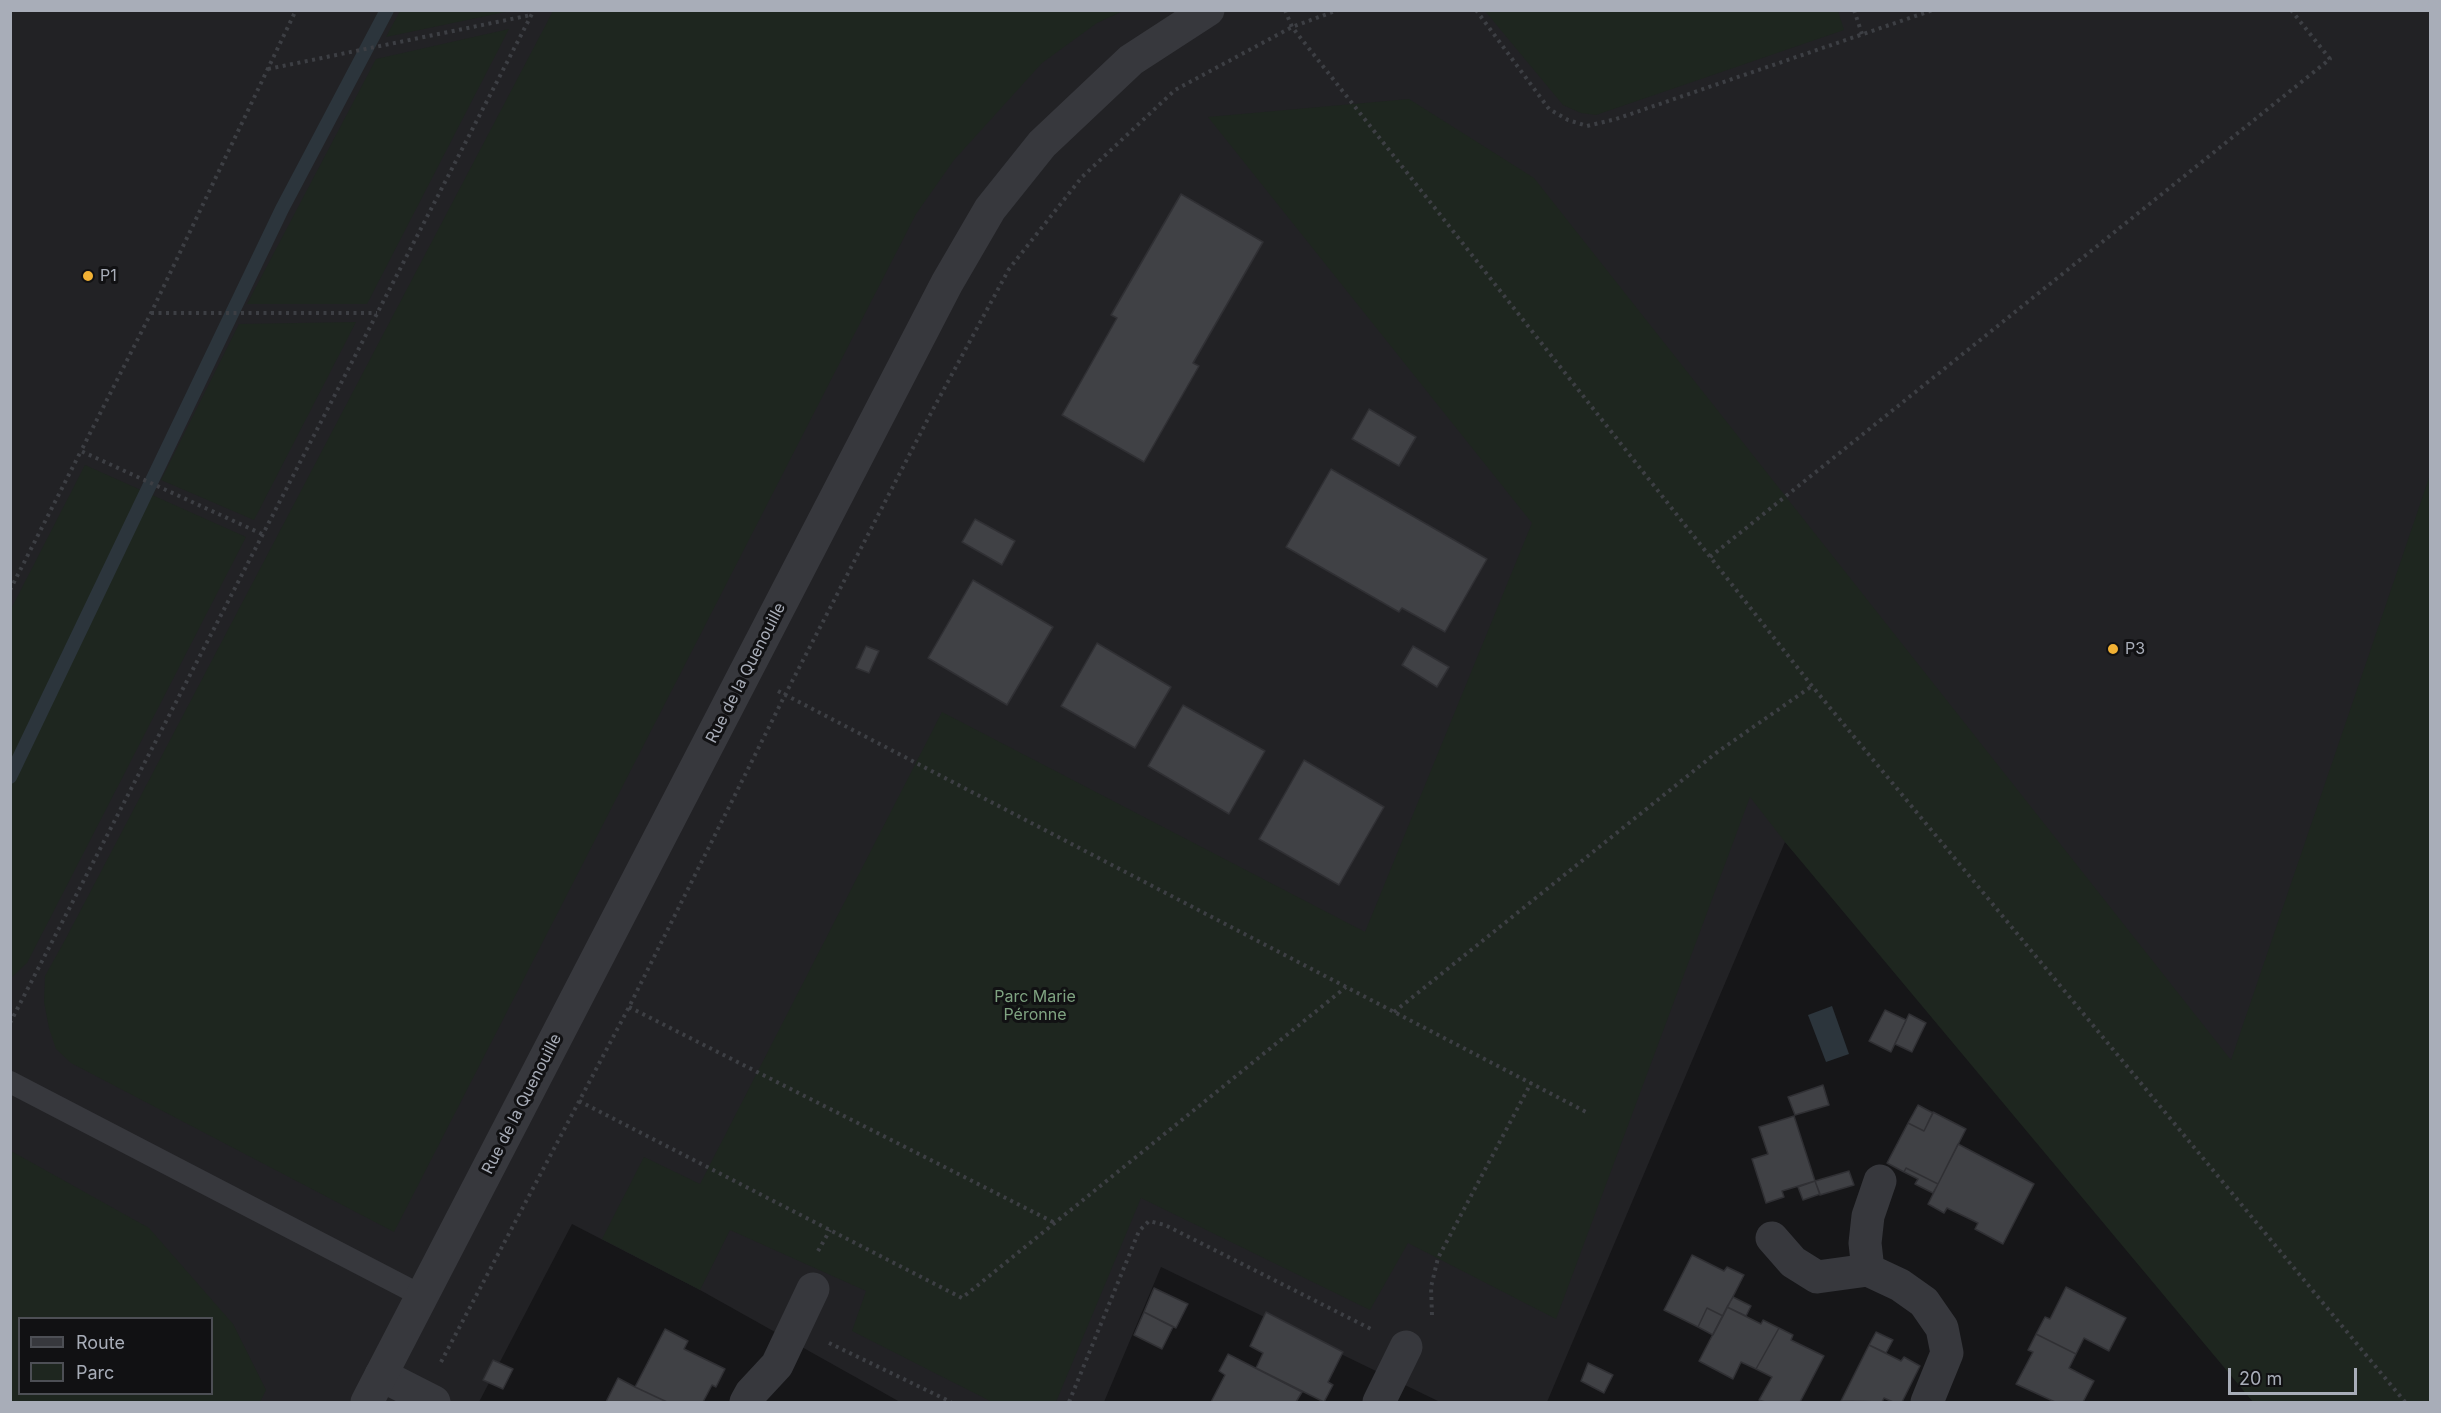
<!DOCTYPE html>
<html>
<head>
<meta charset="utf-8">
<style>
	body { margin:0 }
	#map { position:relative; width:2441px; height:1413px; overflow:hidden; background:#161618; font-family:Inter,sans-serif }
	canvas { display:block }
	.frame { position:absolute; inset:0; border:12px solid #a8adb8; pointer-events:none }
	.legend { position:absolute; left:18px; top:1317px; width:195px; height:78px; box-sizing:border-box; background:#111113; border:2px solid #4d4f55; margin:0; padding:8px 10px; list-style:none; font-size:18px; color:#a8adb8 }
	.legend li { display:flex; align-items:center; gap:12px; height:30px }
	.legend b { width:30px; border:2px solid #4d4f55 }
	.scale { position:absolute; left:2228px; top:1368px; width:129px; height:27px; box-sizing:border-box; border:3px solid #a8adb8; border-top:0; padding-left:8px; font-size:18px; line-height:21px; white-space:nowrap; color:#a8adb8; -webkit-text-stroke:4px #111113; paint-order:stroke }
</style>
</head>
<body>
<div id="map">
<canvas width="2441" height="1413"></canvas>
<div class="frame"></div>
<ul class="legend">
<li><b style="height:8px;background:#37383d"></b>Route</li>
<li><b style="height:16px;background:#1e261f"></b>Parc</li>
</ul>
<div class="scale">20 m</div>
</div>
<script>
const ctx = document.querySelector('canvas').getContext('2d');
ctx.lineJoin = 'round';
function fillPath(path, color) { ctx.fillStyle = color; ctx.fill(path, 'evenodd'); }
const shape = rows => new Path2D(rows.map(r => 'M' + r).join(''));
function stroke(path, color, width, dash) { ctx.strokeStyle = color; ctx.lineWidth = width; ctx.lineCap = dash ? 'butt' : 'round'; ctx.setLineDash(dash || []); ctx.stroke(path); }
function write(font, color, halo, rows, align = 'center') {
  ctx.font = font + ' Inter,sans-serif'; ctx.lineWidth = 6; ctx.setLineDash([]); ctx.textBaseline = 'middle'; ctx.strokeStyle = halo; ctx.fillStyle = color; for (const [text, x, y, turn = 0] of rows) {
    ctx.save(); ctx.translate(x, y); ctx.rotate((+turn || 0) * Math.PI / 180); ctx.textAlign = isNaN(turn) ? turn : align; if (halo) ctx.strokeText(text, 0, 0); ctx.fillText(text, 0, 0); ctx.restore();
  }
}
fillPath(shape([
	[10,11,2430,11,2430,1402,2284,1402,1785,842,1547,1402,1440,1402,1161,1267,1104,1402,900,1402,700,1290,572,1224,479,1402,11,1402],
	[20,1318,212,1318,212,1394,20,1394]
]), '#222225');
fillPath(shape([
	[400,11,400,10,510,11,386,37],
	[553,11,1123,11,1097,23,1042,63,954,160,916,214,394,1232,71,1063,56,1049,49,1028,44,1002,45,976,65,940],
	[1485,11,1838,11,1844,30,1596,115,1581,113,1563,105],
	[509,29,367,304,247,304,376,59],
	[1409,99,1534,178,2231,1060,2430,475,2430,1402,2253,1402,1785,842,1750,797,1556,1319,1408,1243,1370,1310,1141,1198,1056,1402,992,1402,852,1331,866,1291,730,1230,700,1290,602,1239,644,1157,700,1184,942,712,1365,932,1532,523,1208,117],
	[356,322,254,520,161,480,239,324],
	[85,465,246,537,27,963,11,978,11,609],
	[11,1151,149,1228,233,1324,266,1390,260,1402,11,1402],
	[212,1318,212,1394,20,1394,20,1318]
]), '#1e261f');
fillPath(shape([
	[1832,1006,1849,1054,1826,1062,1808,1015]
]), '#2c353c');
stroke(shape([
	[10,777,282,209,387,10]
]), '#2c353c', 14);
const building = shape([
	[1181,194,1263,242,1193,363,1199,366,1144,462,1062,415,1117,318,1111,315,1181,194],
	[1369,409,1416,437,1399,466,1352,439,1369,409],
	[1331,469,1487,559,1445,632,1402,608,1399,612,1286,547,1331,469],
	[975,519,1015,541,1002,565,962,542,975,519],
	[973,580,1053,627,1007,705,928,658,973,580],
	[1097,643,1171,687,1135,748,1061,706,1097,643],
	[866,646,879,651,869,673,856,668,866,646],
	[1413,646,1449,667,1437,687,1402,665,1413,646],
	[1183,705,1265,751,1229,814,1148,766,1183,705],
	[1304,760,1384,807,1339,885,1259,839,1304,760],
	[1885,1010,1906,1020,1891,1052,1869,1041,1885,1010],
	[1909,1014,1926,1023,1912,1052,1895,1044,1909,1014],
	[1823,1085,1829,1105,1795,1115,1788,1097,1823,1085],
	[1918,1105,1933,1113,1924,1131,1908,1123,1918,1105],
	[1933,1112,1966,1129,1938,1184,1906,1168,1904,1172,1887,1163,1908,1123,1924,1131,1933,1112],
	[1794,1116,1815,1181,1782,1191,1784,1197,1766,1203,1752,1159,1768,1154,1759,1127,1794,1116],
	[1958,1144,2034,1184,2003,1244,1975,1229,1978,1223,1947,1208,1944,1213,1928,1204,1958,1144],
	[1906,1168,1938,1184,1933,1193,1915,1184,1918,1179,1904,1172,1906,1168],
	[1849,1171,1854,1185,1820,1195,1815,1181,1849,1171],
	[1815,1181,1820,1194,1803,1200,1798,1187,1815,1181],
	[1692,1255,1724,1271,1727,1267,1744,1275,1723,1316,1707,1308,1698,1327,1664,1310,1692,1255],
	[2066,1287,2126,1318,2109,1351,2084,1338,2076,1354,2036,1334,2045,1317,2050,1319,2066,1287],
	[1154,1288,1188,1304,1176,1328,1144,1312,1154,1288],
	[1733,1297,1751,1306,1746,1316,1727,1307,1733,1297],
	[1727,1307,1761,1324,1763,1320,1779,1328,1756,1369,1741,1362,1733,1379,1699,1361,1727,1307],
	[1707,1308,1723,1316,1713,1335,1698,1327,1707,1308],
	[1144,1312,1173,1327,1162,1349,1134,1335,1144,1312],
	[1266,1312,1343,1352,1328,1382,1333,1385,1324,1402,1256,1368,1263,1353,1250,1346,1266,1312],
	[1779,1328,1793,1335,1791,1340,1824,1356,1800,1402,1765,1402,1759,1400,1772,1377,1756,1369,1779,1328],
	[665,1329,688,1341,684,1349,725,1369,716,1387,712,1385,703,1402,667,1402,635,1387,665,1329],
	[1876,1332,1893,1340,1886,1353,1869,1345,1876,1332],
	[2036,1334,2076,1354,2069,1368,2094,1381,2083,1402,2055,1402,2016,1384,2033,1352,2028,1350,2036,1334],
	[1869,1345,1901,1361,1904,1357,1920,1366,1902,1402,1893,1402,1884,1398,1882,1402,1841,1401,1869,1345],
	[1228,1354,1302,1392,1296,1402,1211,1402,1225,1375,1219,1371,1228,1354],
	[493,1360,513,1369,503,1389,483,1380,493,1360],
	[1588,1363,1613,1375,1604,1393,1581,1381,1588,1363],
	[618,1378,635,1387,667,1402,606,1402,618,1378]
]);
fillPath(building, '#404145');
stroke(building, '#303034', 1.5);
stroke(shape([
	[1285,10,1292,27,1812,686,2405,1402],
	[1476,10,1549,109,1568,120,1587,126,1616,119,1933,10],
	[1854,10,1862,34],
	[268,69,531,15],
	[151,313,377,313],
	[262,534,81,451,151,313,296,10],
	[1710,557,2330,59,2291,10],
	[10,590,81,451],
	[778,691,1588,1113],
	[629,1007,1055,1223],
	[1394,1012,1716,753,1812,686],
	[10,1023,534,10],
	[579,1101,962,1298,1346,987],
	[818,1251,830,1230],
	[1432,1315,1431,1287,1438,1258,1531,1083],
	[829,1343,951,1402],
	[441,1362,629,1007,785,695,931,413,1009,269,1082,177,1175,90,1292,27,1338,10],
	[1069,1402,1139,1231,1149,1221,1165,1225,1373,1330]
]), '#3d3f44', 4, [3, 4.5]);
stroke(shape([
	[10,1082,422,1296]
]), '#37383d', 22);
stroke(shape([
	[1772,1238,1793,1262,1817,1277,1868,1270,1900,1285,1924,1302,1942,1328,1947,1353,1927,1402],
	[1868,1270,1865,1243,1868,1216,1880,1181],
	[381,1375,434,1402],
	[746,1402,751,1393,777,1365,813,1289],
	[1379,1402,1406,1347]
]), '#37383d', 33);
stroke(shape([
	[367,1402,947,283,990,209,1042,144,1131,60,1208,10]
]), '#37383d', 33);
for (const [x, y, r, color] of [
	[88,276,6,"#f2b134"],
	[2113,649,6,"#f2b134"]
]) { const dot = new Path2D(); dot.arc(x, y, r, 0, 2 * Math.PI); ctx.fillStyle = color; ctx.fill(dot); stroke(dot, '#111113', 2); }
write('16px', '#a8adb8', '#111113', [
	["P1",100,276],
	["P3",2125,649]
], 'left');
write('16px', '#a8adb8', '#111113', [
	["Rue de la Quenouille",746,673,-63],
	["Rue de la Quenouille",522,1104,-63]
]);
write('16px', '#7fa381', '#111113', [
	["Parc Marie",1035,997],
	["Péronne",1035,1015]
]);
</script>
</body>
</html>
